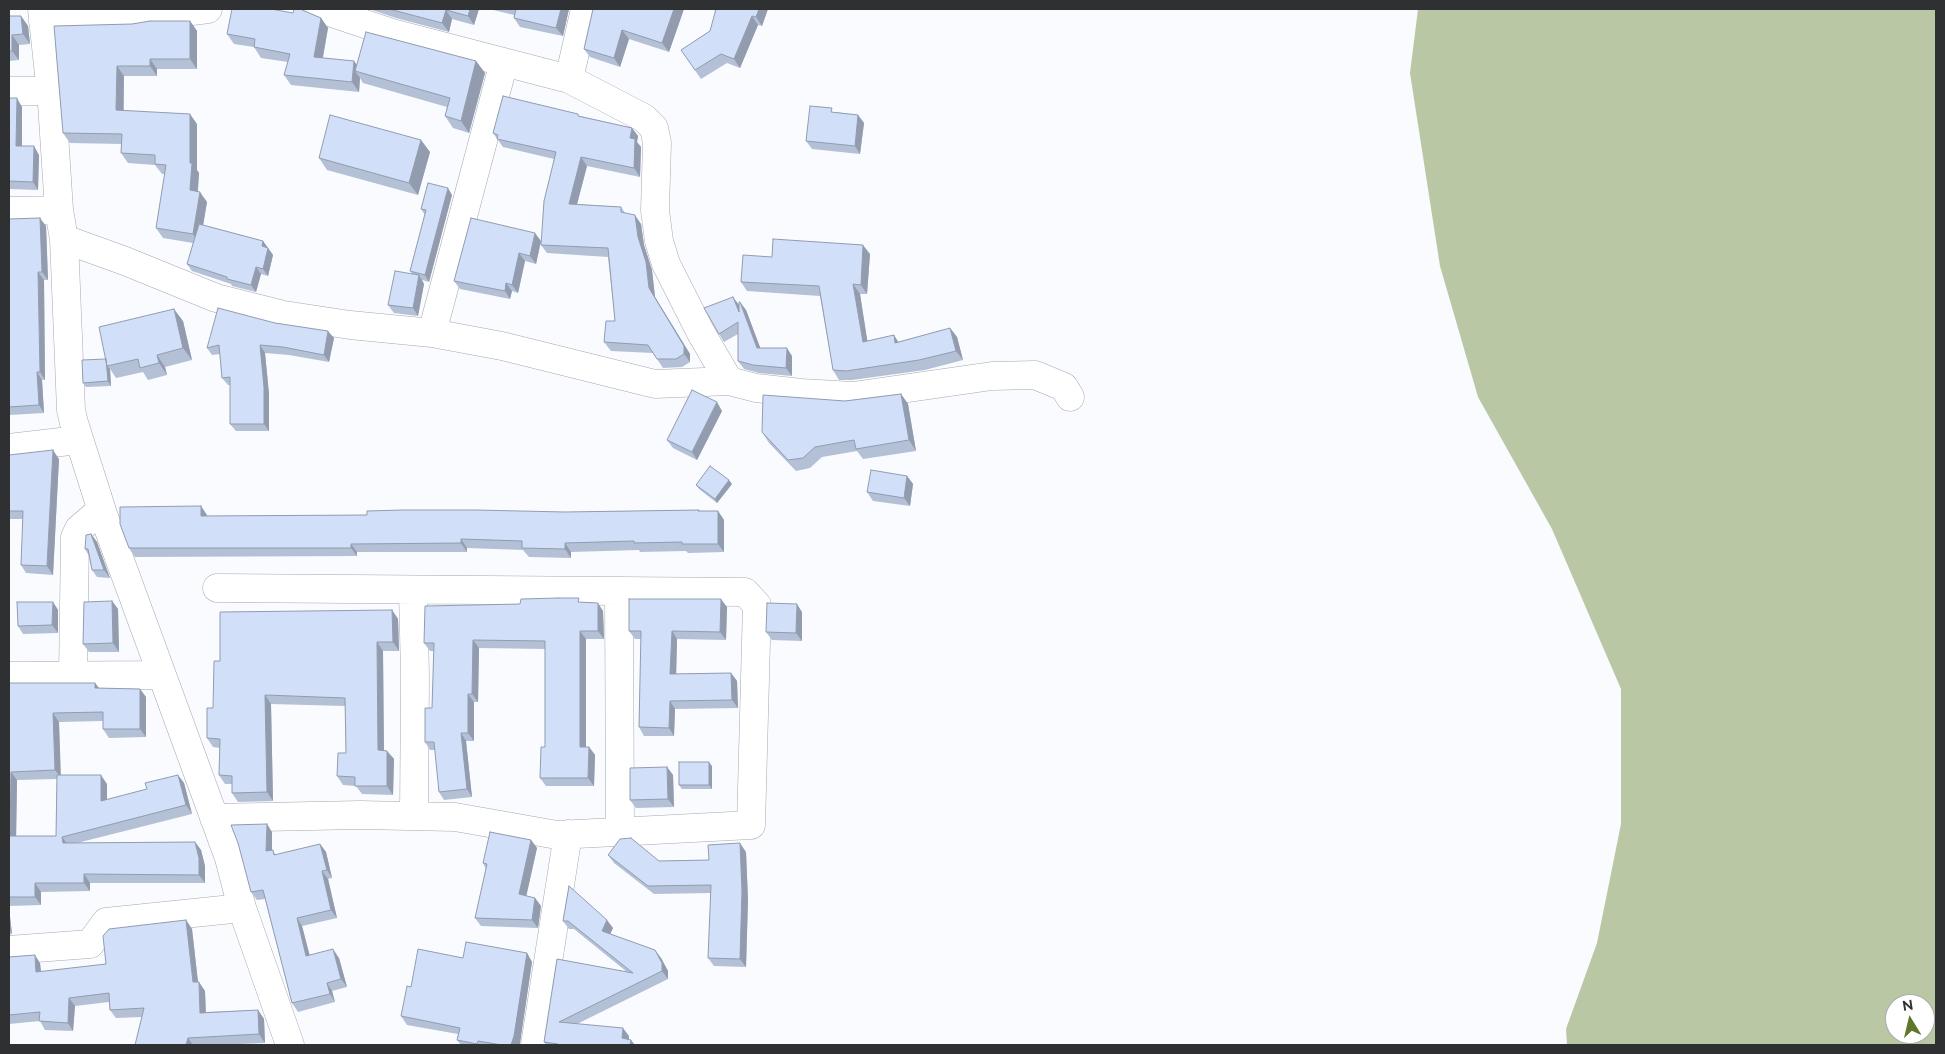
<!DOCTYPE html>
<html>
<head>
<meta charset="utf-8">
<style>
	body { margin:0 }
	#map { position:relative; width:1945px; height:1054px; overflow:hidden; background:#f9fbff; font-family:Raleway,sans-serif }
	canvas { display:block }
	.frame { position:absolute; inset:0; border:10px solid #2f3032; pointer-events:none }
	.north { position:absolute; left:1885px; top:994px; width:50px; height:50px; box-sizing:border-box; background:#fff; border:1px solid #acacad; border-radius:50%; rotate:351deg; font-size:14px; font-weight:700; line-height:20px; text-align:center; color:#2f3032 }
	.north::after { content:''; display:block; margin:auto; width:18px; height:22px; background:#5f772a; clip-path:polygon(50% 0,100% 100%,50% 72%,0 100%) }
</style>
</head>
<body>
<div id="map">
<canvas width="1945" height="1054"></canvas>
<div class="frame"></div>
<div class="north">N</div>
</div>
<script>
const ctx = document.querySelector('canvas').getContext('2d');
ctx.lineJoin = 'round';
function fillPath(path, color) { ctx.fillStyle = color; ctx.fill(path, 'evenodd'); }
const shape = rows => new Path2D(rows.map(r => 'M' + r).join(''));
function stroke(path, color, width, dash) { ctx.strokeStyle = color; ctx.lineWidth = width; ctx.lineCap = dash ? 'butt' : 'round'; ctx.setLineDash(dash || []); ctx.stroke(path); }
fillPath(shape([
	[1418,9,1936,9,1936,1045,1567,1045,1566,1029,1597,943,1621,824,1621,689,1552,529,1478,397,1440,266,1410,73],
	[1895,1004,1925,1004,1925,1034,1895,1034]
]), '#b9c7a5');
const minor = shape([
	[42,9,52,103,59,210,64,239,71,410,74,423,103,514,229,858,242,908,290,1045],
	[320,9,392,33,569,79,644,118,654,128,657,143,655,210,659,241,666,264,701,333,729,381],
	[43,21,138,18,208,9],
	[569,79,585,9],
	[9,91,51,91],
	[9,211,59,210],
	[64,239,125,261,216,298,284,315,350,325,432,333,502,346,655,384,729,381,756,388,801,393,853,396,992,376,1035,375,1064,387,1070,397],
	[432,333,504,62],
	[9,448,78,440],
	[217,588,619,591,620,832],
	[413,590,415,675,414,816],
	[73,675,75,537,79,529,101,510],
	[9,676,161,675],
	[214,818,360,815,455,817,557,835,751,825,757,605,745,592,619,591],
	[9,950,90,944,106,922,242,908],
	[535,1045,568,834]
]);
stroke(minor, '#a5a8ae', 29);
stroke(minor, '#fff', 28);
fillPath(shape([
	[369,9,479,9,474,25,452,19,449,32,396,18],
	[489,9,569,9,563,36,520,27,514,18,514,15],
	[593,9,684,9,669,52,629,39,620,67,590,57,584,49],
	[711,9,768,9,762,26,758,25,740,68,727,63,701,79,681,50,710,31,716,11],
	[305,11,321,18,328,28,323,58,354,61,357,65,476,61,485,73,469,133,453,128,445,116,447,107,363,83,360,78,359,92,291,85,284,75,288,62,261,58,254,47,234,44,227,34,293,13],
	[9,16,21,16,28,26,30,44,19,45,19,60,9,61],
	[190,21,197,31,197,69,157,69,157,76,124,76,124,110,197,124,197,170,199,173,198,192,207,202,203,225,263,241,273,255,268,276,261,274,256,292,232,286,231,284,192,271,187,264,193,243,163,238,156,228,165,174,162,174,155,165,128,163,121,153,122,144,70,143,63,133,132,24],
	[9,98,22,107,22,146,39,155,38,190,9,189],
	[835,112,858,115,864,123,860,154,812,149,806,141],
	[580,116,632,128,638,136,637,142,641,147,640,177,587,166,577,204,621,207,625,213,641,224,644,245,652,270,655,297,690,354,690,362,682,367,663,368,653,353,611,351,604,342,615,321,608,257,547,253,541,245,554,159,503,147,493,133],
	[421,140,430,152,418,195,327,170,319,158],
	[452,195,429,282,422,280,424,284,418,316,394,313,388,305,412,274,410,271,425,215,421,209],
	[9,219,46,226,48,280,44,280,45,380,42,380,44,413,9,415],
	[541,241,536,264,525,261,518,293,512,291,510,299,460,289,454,281],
	[870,254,867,294,860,294,867,341,894,335,898,342,950,328,957,337,963,360,925,370,852,380,839,380,833,370,820,296,747,291,741,282,772,257],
	[739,305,746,310,760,348,792,356,792,376,759,373,744,369,738,361,738,334,724,342,719,334],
	[183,321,192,360,165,367,167,375,148,380,143,372,116,378,110,369,111,386,86,387,83,383,106,359],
	[275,323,334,338,329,362,289,355,265,353,269,394,269,431,236,431,230,424,230,385,228,385,222,378,220,354,212,355,207,348],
	[901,394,908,404,916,451,863,459,857,451,822,457,810,468,796,471,769,443,762,432,845,401],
	[722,411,697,460,673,448,667,440],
	[9,455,59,459,53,575,26,573,21,565,23,519,9,519],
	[907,476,913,484,910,506,873,501,867,492],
	[732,484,717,503,699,489,696,485],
	[699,510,701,511,718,511,724,520,724,552,688,553,686,551,640,552,639,550,571,552,571,558,529,557,523,550,467,548,467,552,357,552,357,556,135,557,129,548,207,515,207,516,367,515],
	[91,534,97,542,110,578,97,577,92,570,89,556,85,549],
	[112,601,118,609,119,652,89,652,83,644],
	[53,602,58,610,58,633,23,634,18,626],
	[581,602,603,611,604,639,586,639,586,747,589,747,595,755,594,786,546,786,540,778,545,747,545,649,479,648,478,702,474,702,474,741,466,741,472,797,444,800,439,792,435,750,430,750,425,742,432,708,434,651,430,651,424,643,520,604],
	[727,607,726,640,677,639,676,674,731,673,737,681,738,708,675,709,674,736,644,736,639,727,641,639,635,639,629,631],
	[392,610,398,619,399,651,383,651,384,750,387,751,394,759,393,795,362,794,356,786,343,785,337,776,346,753,345,706,271,704,273,801,238,802,232,793,232,784,225,784,219,775,220,748,213,747,207,738,213,708,220,661],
	[802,612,802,641,772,640,766,632],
	[9,683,95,683,99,688,140,689,146,697,146,737,109,738,103,729,103,721,59,722,60,775,107,784,107,800,147,789,178,775,184,783,192,814,77,843,195,842,201,850,205,866,205,883,90,883,90,891,41,892,41,905,9,906],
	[57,779,56,836,16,836,17,780],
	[712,766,712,789,682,789,679,785],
	[667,767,673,775,674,807,636,808,630,800],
	[272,832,272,850,276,855,320,844,326,852,332,878,328,879,337,918,302,926,310,956,339,958,347,987,332,991,335,1002,298,1012,292,1003,265,899,257,900,251,892],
	[531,840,537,848,526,896,535,898,541,906,538,928,481,926,475,918,486,869,483,863],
	[746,852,748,900,746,967,714,966,708,958,711,893,654,894,614,863,608,855,659,861,709,860],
	[569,886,613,928,610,934,661,958,668,971,668,979,577,1024,629,1036,629,1040,635,1045,546,1045,544,1042,557,959,627,972,574,929,569,929,563,921],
	[9,908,12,934,9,935],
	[186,920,192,929,198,982,205,991,206,1012,258,1010,264,1019,265,1043,215,1045,135,1045,142,1017,116,1018,110,1010,109,1002,75,1006,73,1031,45,1030,40,1021,9,1024,9,957,40,963,41,972,106,964],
	[527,953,532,962,519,1045,461,1045,457,1040,458,1034,407,1025,401,1016,411,987,463,958]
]), '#b4c0d6');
fillPath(shape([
	[470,9,479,9,474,25,468,16],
	[561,9,569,9,563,36,556,28],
	[674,9,684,9,669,52,662,43],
	[759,9,768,9,762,26,756,17],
	[446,10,452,19,449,32,442,23],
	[21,16,28,26,30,44,23,34],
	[752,16,758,25,740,68,734,59],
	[321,18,328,28,321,67,314,57],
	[190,21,197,31,197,69,190,59],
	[622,30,629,39,620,67,614,58],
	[12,35,19,45,19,60,12,51],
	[150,59,157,69,157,76,150,66],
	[354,61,361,71,355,71,360,78,359,92,352,82],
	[476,61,485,73,469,133,461,121],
	[117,66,124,76,123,120,116,110],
	[17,98,22,107,22,154,16,146],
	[190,114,197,124,197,170,199,173,197,200,190,190],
	[858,115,864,123,860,154,855,146],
	[632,128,638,136,637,142,641,147,640,177,634,168,630,138],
	[421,140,430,152,418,195,409,183],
	[34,146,39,155,38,190,33,182],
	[581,157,587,166,575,212,569,204],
	[448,188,452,195,429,282,425,275],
	[200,192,207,202,200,244,193,234],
	[635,215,641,224,644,245,652,270,655,297,690,354,690,362,684,354,649,288,638,237],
	[40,218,46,226,48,280,42,272],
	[535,233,541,241,536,264,530,256],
	[263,241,268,248,262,246],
	[863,245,870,254,867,294,861,285],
	[268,248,273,255,268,276,263,269],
	[519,253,525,261,518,293,512,285],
	[256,267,261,274,256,292,251,285],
	[38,272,44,280,45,380,40,372],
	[419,275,424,284,418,316,413,308],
	[506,283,512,291,510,299,505,291],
	[853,284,860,294,869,351,863,342],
	[733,297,739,305,739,312],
	[740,302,746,310,763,355,757,348],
	[174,309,183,321,192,360,183,348],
	[950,328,957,337,963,360,956,351],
	[328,331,334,338,329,362,324,355],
	[894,335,900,345,895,343],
	[260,345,265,353,269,394,269,431,264,424],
	[787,348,792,356,792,376,786,368],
	[157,355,165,367,167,375,159,363],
	[106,359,107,366,110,369,111,386,108,381],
	[37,372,42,380,44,413,39,405],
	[901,394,908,404,916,451,909,440],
	[717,402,722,411,697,460,692,452],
	[53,450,59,459,53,575,47,566],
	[907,476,913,484,910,506,904,498],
	[729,480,732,484,717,503,715,499],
	[201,506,207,515,207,525,201,516],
	[718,511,724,520,724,552,718,544],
	[91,534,97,542,110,578,104,570],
	[461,539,467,548,467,552,461,543],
	[565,543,571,552,571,558,565,549],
	[351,544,357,552,357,556,351,548],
	[721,599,727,607,726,640,720,632],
	[112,601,118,609,119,652,113,643],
	[53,602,58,610,58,633,52,625],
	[598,603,603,611,604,639,598,631],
	[797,604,802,612,802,641,796,633],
	[392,610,398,619,399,651,393,642],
	[580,631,586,639,586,755,580,747],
	[672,631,677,639,676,682,670,674],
	[473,640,479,648,478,702,472,694],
	[377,642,383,651,384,759,378,750],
	[731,673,737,681,738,708,732,700],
	[95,683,101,691,95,688],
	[140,689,146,697,146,737,140,729],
	[468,694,474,702,474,741,468,733],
	[265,695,271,704,273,801,267,792],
	[670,701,675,709,674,736,669,728],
	[53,713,59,722,61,778,55,770],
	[461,733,466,741,472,797,467,789],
	[589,747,595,755,594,786,588,778],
	[387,751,394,759,393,795,387,786],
	[709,762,712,766,712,789,709,785],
	[667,767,673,775,674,807,668,799],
	[11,772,17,780,16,844,10,836],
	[101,775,107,784,107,810,101,801],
	[178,775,184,783,192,814,186,805],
	[267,824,272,832,272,859,266,851],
	[62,837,68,845,63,843],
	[531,840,537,848,525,902,519,894],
	[195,842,201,850,205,866,205,883,199,875],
	[740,843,746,852,748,900,746,967,740,959],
	[320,844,326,852,332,878,327,870],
	[322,871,328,879,337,918,331,910],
	[84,874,90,883,90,891,84,883],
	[35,883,41,892,41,905,35,897],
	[535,898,541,906,538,928,532,920],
	[9,908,12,934,9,929],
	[297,918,302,926,312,965,306,956],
	[186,920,192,929,199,991,193,982],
	[607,920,613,928,608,939,602,931],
	[333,949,339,958,347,987,341,979],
	[655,950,661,958,668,971,668,979,662,971],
	[527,953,532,962,520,1044,519,1045,511,1045],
	[35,955,40,963,42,981,36,972],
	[199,982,205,991,206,1021,200,1013],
	[327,983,332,991,335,1002,330,994],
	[69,998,75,1006,73,1031,68,1023],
	[258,1010,264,1019,265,1043,259,1034],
	[623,1028,629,1036,628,1045,622,1038],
	[188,1038,193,1045,186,1045],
	[631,1040,635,1045,630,1045]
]), '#929cae');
const building = shape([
	[232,9,271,9,293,13,294,9,301,9,302,10,321,18,314,57,354,61,352,82,284,75,290,54,254,47,255,39,227,34,232,9],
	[389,9,470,9,468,16,446,10,442,23,389,9],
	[516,9,561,9,556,28,514,18,516,9],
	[593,9,674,9,662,43,622,30,614,58,584,49,593,9],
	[716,9,759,9,756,17,752,16,734,59,721,54,695,70,681,50,710,31,716,9],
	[9,16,21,16,23,34,12,35,12,51,9,51,9,16],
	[150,21,190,21,190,59,150,59,150,66,117,66,116,110,190,114,190,163,192,163,190,190,200,192,193,234,156,228,166,165,155,164,155,155,121,153,122,134,63,133,54,26,132,24,150,21],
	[366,32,476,61,461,121,445,116,450,98,355,71,366,32],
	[503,96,578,114,578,116,632,128,630,138,635,139,634,168,581,157,569,204,621,207,621,212,635,215,638,237,646,262,649,288,684,346,684,354,676,359,657,359,648,345,604,342,606,321,615,321,608,248,541,245,544,201,556,152,497,139,498,135,493,133,503,96],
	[9,98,17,98,16,146,34,146,33,182,9,181,9,98],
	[810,106,832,108,831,112,858,115,855,146,806,141,810,106],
	[330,115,421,140,409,183,319,158,330,115],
	[428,183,448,188,425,275,410,271,426,210,421,209,428,183],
	[40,218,42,272,38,272,40,372,37,372,39,405,9,407,9,219,40,218],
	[471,218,535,233,530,256,519,253,512,285,506,283,505,291,454,281,471,218],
	[199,224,263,241,262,246,268,248,263,269,256,267,251,285,227,279,227,277,187,264,199,224],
	[773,239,863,245,861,285,853,284,863,342,894,335,895,343,950,328,956,351,919,360,846,371,833,370,819,286,741,282,743,255,772,257,773,239],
	[395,271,419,275,413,308,388,305,395,271],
	[733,297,739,312,739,302,740,302,757,348,787,348,786,368,753,365,738,361,738,322,719,334,704,308,733,297],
	[218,308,275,323,328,331,324,355,283,347,260,345,264,387,264,424,230,424,230,377,222,378,219,345,207,348,218,308],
	[174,309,183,348,157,355,159,363,140,368,138,359,107,366,99,327,174,309],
	[106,359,108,381,83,383,82,360,106,359],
	[692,390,717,402,692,452,667,440,692,390],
	[901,394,909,440,856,449,854,440,815,447,803,458,788,460,762,432,763,395,845,401,901,394],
	[53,450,47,566,21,565,23,511,9,511,9,455,53,450],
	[710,466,729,480,715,499,696,485,710,466],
	[871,470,907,476,904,498,867,492,871,470],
	[201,506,201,516,367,515,367,511,403,510,475,510,565,512,699,510,698,511,718,511,718,544,682,544,682,542,634,543,634,541,565,543,565,549,522,548,522,541,461,539,461,543,351,544,351,548,129,548,120,524,120,507,201,506],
	[91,534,104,570,92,570,88,549,85,549,86,535,91,534],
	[558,598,579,598,578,602,598,603,598,631,580,631,580,747,589,747,588,778,540,778,541,747,545,747,545,641,473,640,472,694,468,694,468,733,461,733,467,789,439,792,434,742,425,742,425,708,432,708,434,643,424,643,425,606,520,604,521,599,558,598],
	[629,599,721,599,720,632,672,631,670,674,731,673,732,700,670,701,669,728,639,727,641,631,629,631,629,599],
	[112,601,113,643,83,644,84,602,112,601],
	[17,602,53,602,52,625,18,626,17,602],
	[767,603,797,604,796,633,766,632,767,603],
	[392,610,393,642,377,642,378,750,387,751,387,786,355,786,355,777,337,776,338,753,346,753,345,698,265,695,267,792,232,793,232,776,219,775,220,739,207,738,207,708,213,708,214,661,220,661,220,612,392,610],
	[9,683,95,683,95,688,140,689,140,729,103,729,103,712,53,713,55,770,11,772,10,836,56,836,57,775,101,775,101,801,147,789,145,783,178,775,186,805,62,837,63,843,195,842,199,858,199,875,84,874,84,883,35,883,35,897,9,897,9,683],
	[679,762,709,762,709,785,679,785,679,762],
	[667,767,668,799,630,800,630,768,667,767],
	[267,824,266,851,273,850,274,855,320,844,327,870,322,871,331,910,297,918,306,956,333,949,341,979,327,983,330,994,292,1003,263,890,251,892,238,843,231,825,267,824],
	[490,832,531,840,519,894,535,898,532,920,475,918,487,864,483,863,490,832],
	[631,838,659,861,709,860,708,845,740,843,742,891,740,959,708,958,711,885,648,886,608,855,620,839,631,838],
	[569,886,607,920,602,931,655,950,662,963,662,971,559,1022,623,1028,622,1038,631,1040,630,1045,557,1045,558,1044,544,1042,557,959,633,973,568,921,563,921,569,886],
	[186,920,193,982,199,982,200,1013,258,1010,259,1034,188,1038,186,1045,135,1045,144,1008,110,1010,109,993,69,998,68,1023,39,1021,40,1012,9,1015,9,957,35,955,36,972,106,964,103,936,109,929,186,920],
	[466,942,527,953,514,1036,511,1045,502,1045,478,1041,477,1044,457,1040,460,1028,401,1016,407,986,411,987,418,949,463,958,466,942]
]);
fillPath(building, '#d1dff9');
stroke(building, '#929cae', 1);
</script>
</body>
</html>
